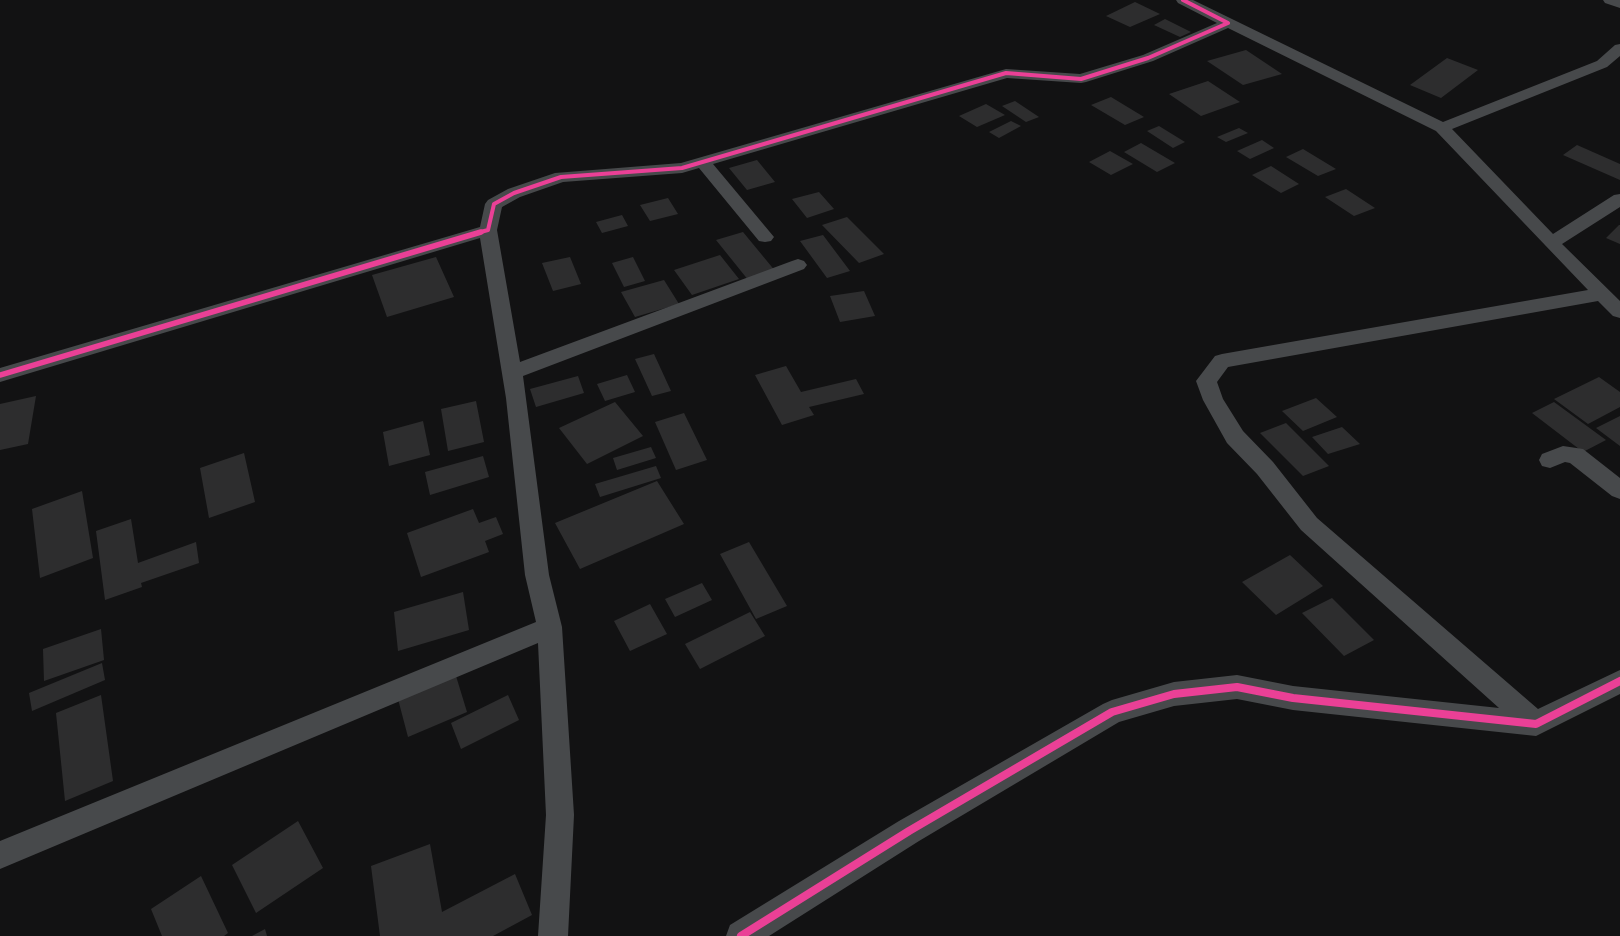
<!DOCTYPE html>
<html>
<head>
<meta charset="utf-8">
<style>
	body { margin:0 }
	canvas { display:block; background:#121213 }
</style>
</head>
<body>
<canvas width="1620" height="936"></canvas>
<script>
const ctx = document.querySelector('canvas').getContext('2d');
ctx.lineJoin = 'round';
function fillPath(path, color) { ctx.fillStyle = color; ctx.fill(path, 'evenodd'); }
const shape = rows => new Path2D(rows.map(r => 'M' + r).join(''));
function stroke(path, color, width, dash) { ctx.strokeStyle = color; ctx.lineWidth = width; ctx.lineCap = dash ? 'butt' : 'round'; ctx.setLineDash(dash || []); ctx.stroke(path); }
fillPath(shape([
	[1135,2,1160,14,1130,27,1106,16],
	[1165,19,1191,32,1180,37,1154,25],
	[1246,50,1282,74,1243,85,1207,61],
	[1447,58,1478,70,1441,98,1410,85],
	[1208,81,1240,102,1201,116,1169,94],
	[1111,97,1144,117,1125,125,1091,105],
	[1015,101,1039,117,1026,122,1002,106],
	[986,104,1005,115,977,127,959,116],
	[1011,121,1021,126,999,138,989,132],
	[1159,126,1185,142,1173,148,1147,131],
	[1239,128,1248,133,1226,142,1217,137],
	[1262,140,1274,148,1250,159,1237,151],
	[1141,143,1175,163,1157,172,1124,152],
	[1577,145,1620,164,1620,180,1563,155],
	[1303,149,1336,169,1318,176,1286,157],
	[1110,151,1133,164,1111,175,1089,162],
	[757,160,775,182,747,190,729,168],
	[1271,166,1299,184,1281,193,1252,175],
	[1346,189,1375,208,1354,216,1325,197],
	[819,192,834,209,807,218,792,199],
	[668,198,678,214,650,221,640,205],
	[622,215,628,226,602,233,596,222],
	[847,217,884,254,859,263,822,225],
	[1619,225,1620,225,1620,244,1606,238],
	[743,232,776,272,749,281,716,240],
	[823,235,850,271,827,278,800,241],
	[720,255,739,279,692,295,674,270],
	[436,257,454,297,387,317,372,275],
	[570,257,581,284,553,291,542,263],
	[633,257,645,281,624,287,612,263],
	[664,280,679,304,635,317,621,292],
	[864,291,875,316,840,322,830,296],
	[654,354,671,391,652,396,635,359],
	[786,366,801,392,856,379,864,394,809,407,814,415,782,425,755,375],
	[627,375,635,392,605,401,597,384],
	[578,376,584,393,536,407,530,389],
	[1599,377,1620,392,1620,407,1588,424,1554,399],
	[36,396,28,444,0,450,0,404],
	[1316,398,1337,417,1303,431,1282,411],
	[476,401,484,442,448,451,441,409],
	[615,402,643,436,587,464,559,428],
	[1554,402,1606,440,1583,452,1532,413],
	[684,413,707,460,676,470,655,422],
	[1620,416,1620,446,1596,428],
	[423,421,430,455,389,466,383,432],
	[1286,423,1329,466,1303,476,1260,433],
	[1342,427,1360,444,1328,454,1312,437],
	[651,447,656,458,617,470,613,458],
	[244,453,255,502,209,518,200,468],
	[483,456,489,477,430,495,425,472],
	[656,466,661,478,600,497,595,484],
	[657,481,684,524,580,569,555,523],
	[82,491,93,558,40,578,32,509],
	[473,509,479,523,496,517,503,534,485,541,489,552,421,577,407,533],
	[131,519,138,563,196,542,199,563,141,583,142,587,105,600,96,531],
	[749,542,787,606,756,619,720,554],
	[1290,555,1323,586,1276,615,1242,582],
	[702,583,712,600,675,617,665,599],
	[463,592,469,630,398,651,394,612],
	[1332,598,1374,640,1344,656,1302,613],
	[650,604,667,634,630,651,614,621],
	[750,612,765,636,700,669,685,644],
	[101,629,104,660,44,681,43,649],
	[102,663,105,680,32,711,29,693],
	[456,676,467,712,408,737,398,699],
	[101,695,113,781,65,801,56,713],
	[508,695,519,720,461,749,451,723],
	[298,821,323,868,256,913,232,865],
	[430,844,442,912,515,874,532,915,493,936,380,936,371,866],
	[201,876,228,933,224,936,162,936,151,909],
	[265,929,267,936,252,936]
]), '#2d2d2e');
fillPath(shape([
	[1176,0,1193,0,1443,122,1597,61,1615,45,1620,44,1620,56,1607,67,1452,129,1553,234,1614,195,1620,194,1620,207,1562,244,1620,301,1620,318,1613,316,1598,301,1228,367,1217,382,1223,399,1243,431,1273,462,1317,518,1538,709,1620,670,1620,694,1536,736,1293,710,1237,699,1174,706,1119,722,919,841,769,936,726,936,730,925,899,821,1103,704,1112,700,1174,682,1237,675,1293,686,1499,708,1301,530,1257,474,1227,443,1203,400,1196,381,1215,356,1222,354,1588,290,1436,131,1228,28,1153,61,1086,82,1081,83,1007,78,713,164,774,237,771,241,765,242,759,241,699,168,682,173,563,182,520,197,502,207,497,230,520,362,792,261,798,259,804,261,807,265,804,269,523,376,549,575,562,627,574,815,568,936,538,936,546,815,538,643,0,869,0,841,536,622,525,575,506,398,480,238,0,382,0,368,480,227,485,204,488,200,508,189,555,173,681,163,1006,69,1080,74,1143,55,1217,23,1178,3,1176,0],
	[1603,0,1620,0,1620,8,1605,3,1603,0],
	[1563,446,1583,449,1620,478,1620,499,1612,496,1570,463,1565,462,1550,468,1542,466,1539,460,1542,454,1563,446]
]), '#47494b');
stroke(shape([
	[477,233,488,230,494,204,514,193,561,177,682,168,1006,73,1081,79,1148,58,1228,23,1183,0]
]), '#ea4096', 4);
stroke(shape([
	[0,375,481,232]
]), '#ea4096', 5.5);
stroke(shape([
	[741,936,909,831,1112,712,1174,694,1237,687,1293,698,1536,724,1620,681]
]), '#ea4096', 8);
</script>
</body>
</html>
